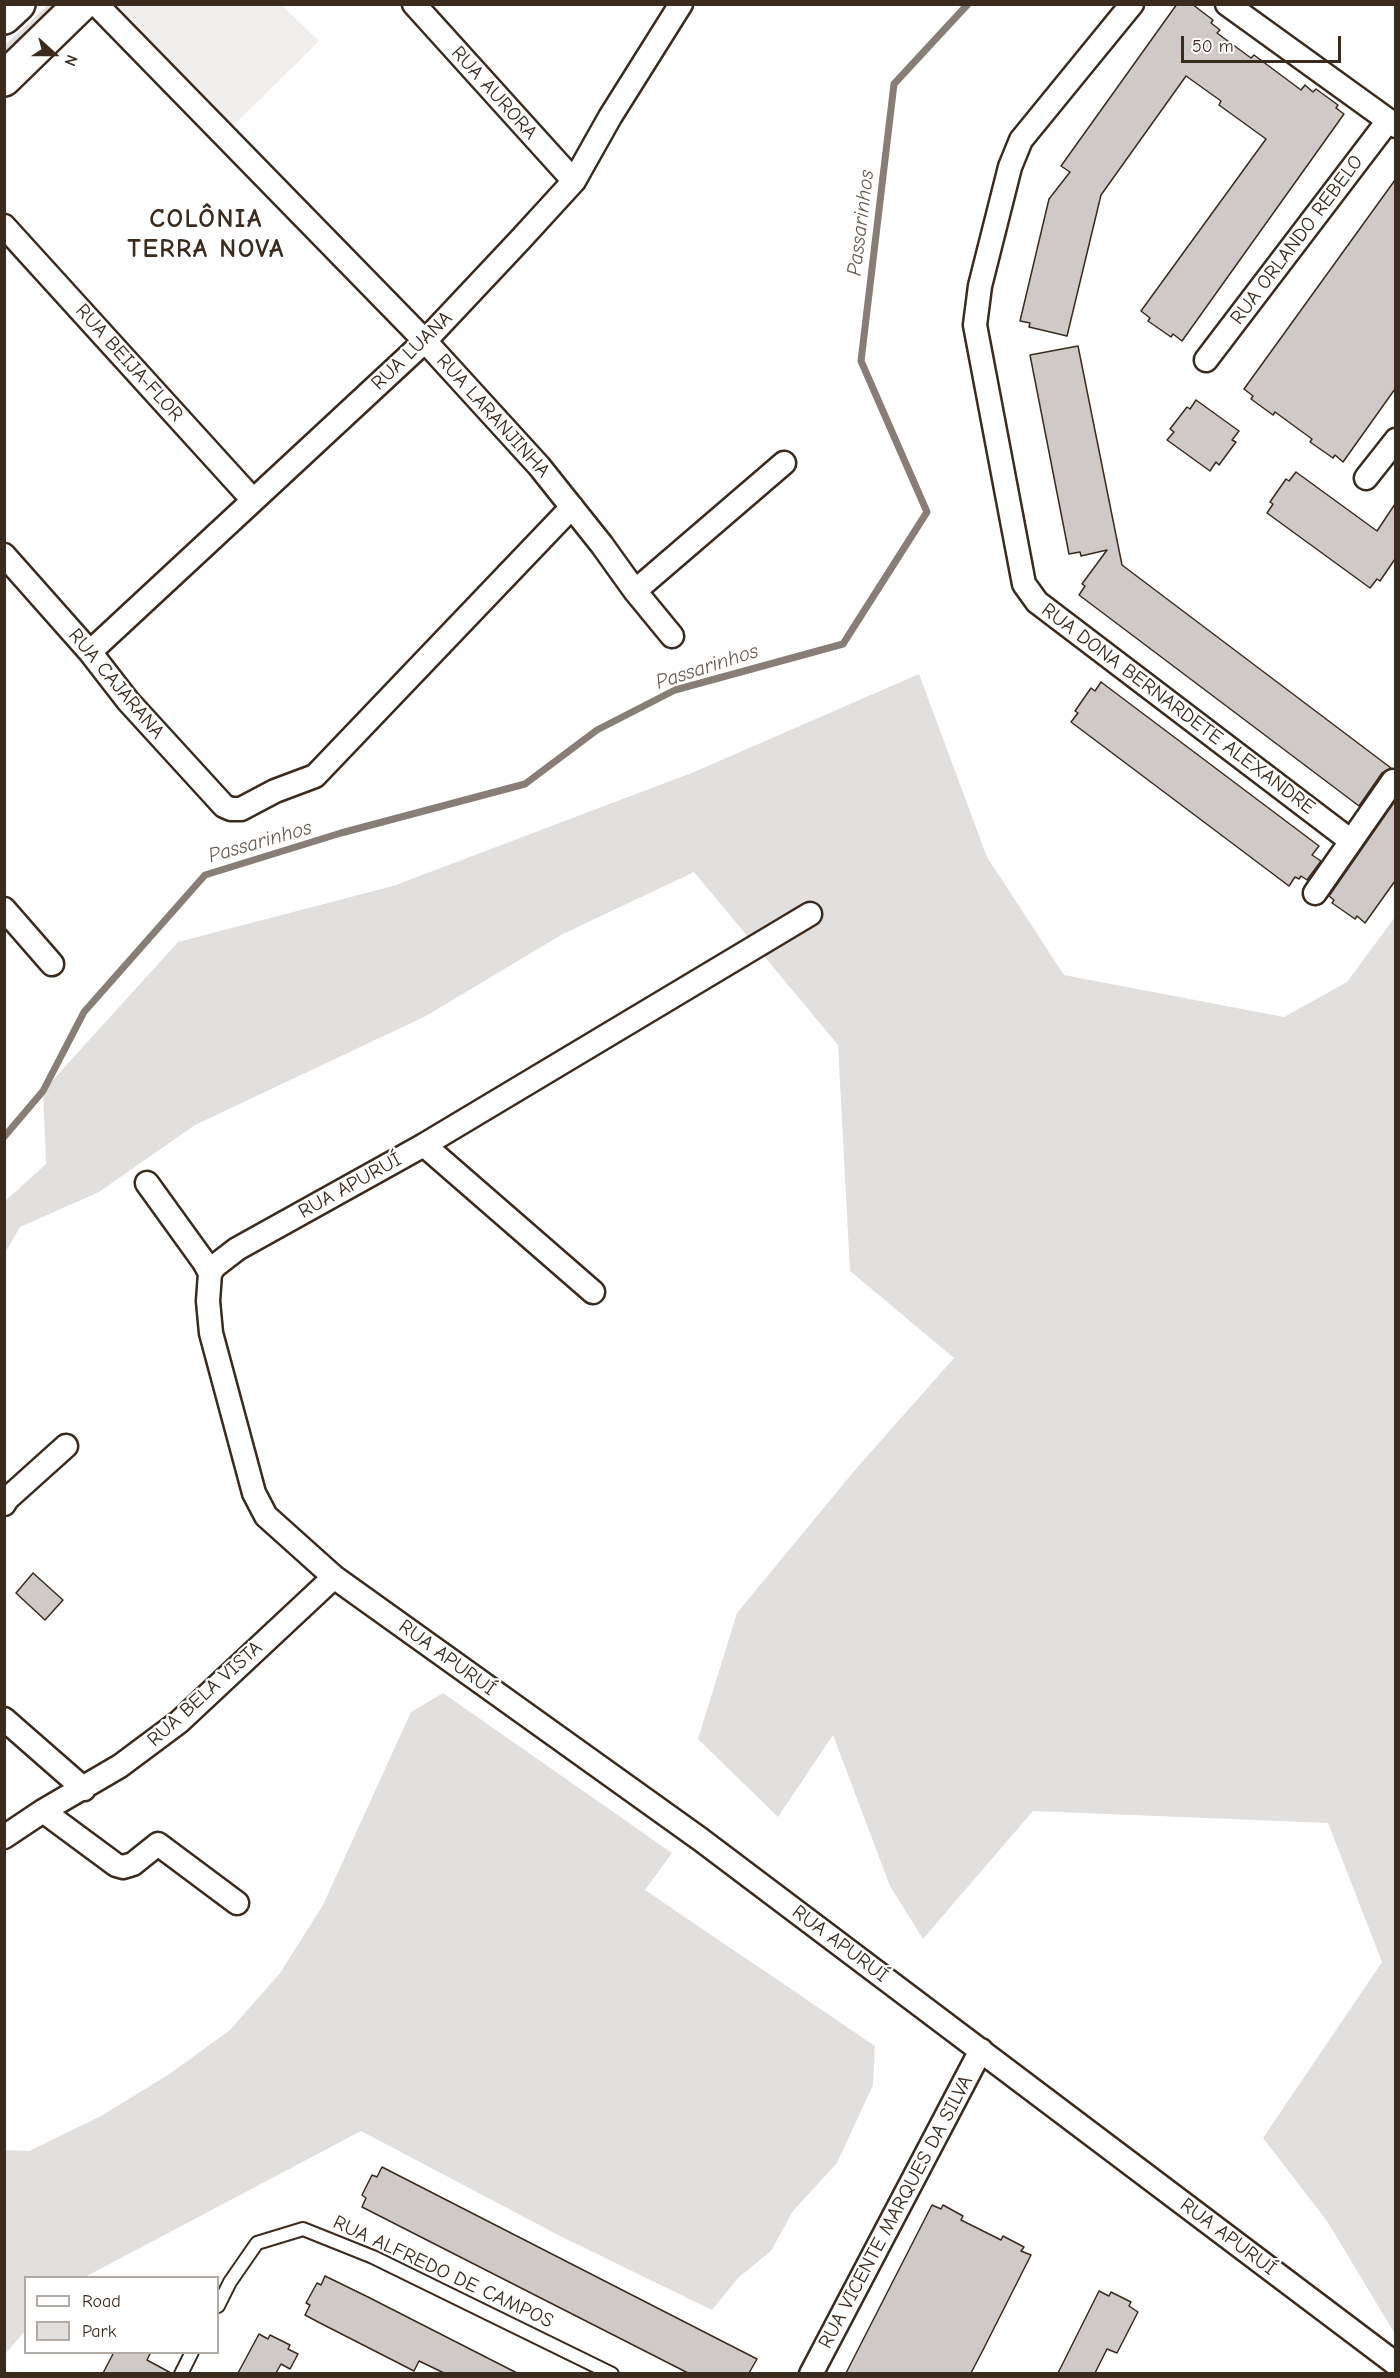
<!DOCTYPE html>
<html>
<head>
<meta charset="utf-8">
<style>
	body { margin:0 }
	#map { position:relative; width:1400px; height:2378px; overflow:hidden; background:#fff; font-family:"Comic Neue",sans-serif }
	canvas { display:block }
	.frame { position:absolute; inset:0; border:6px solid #3b2a1e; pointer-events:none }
	.legend { position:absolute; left:24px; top:2276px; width:195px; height:78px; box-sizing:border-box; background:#fff; border:2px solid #b1aaa5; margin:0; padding:8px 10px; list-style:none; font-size:18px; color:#3b2a1e }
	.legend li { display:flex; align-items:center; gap:12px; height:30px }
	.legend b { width:30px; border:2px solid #b1aaa5 }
	.north { position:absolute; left:24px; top:24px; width:60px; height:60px; -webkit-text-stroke:4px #fff; paint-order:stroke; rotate:111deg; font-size:16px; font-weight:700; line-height:24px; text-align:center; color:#3b2a1e }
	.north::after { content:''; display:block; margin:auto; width:21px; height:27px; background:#3b2a1e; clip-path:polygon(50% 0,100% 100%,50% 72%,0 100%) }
	.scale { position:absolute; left:1181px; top:36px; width:160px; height:27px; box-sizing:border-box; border:3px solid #3b2a1e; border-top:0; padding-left:8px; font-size:18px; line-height:21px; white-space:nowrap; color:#3b2a1e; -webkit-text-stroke:4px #fff; paint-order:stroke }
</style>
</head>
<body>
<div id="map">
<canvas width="1400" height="2378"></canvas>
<div class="frame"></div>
<ul class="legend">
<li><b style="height:8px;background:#fff"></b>Road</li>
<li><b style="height:16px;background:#e2e0de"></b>Park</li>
</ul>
<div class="north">N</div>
<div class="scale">50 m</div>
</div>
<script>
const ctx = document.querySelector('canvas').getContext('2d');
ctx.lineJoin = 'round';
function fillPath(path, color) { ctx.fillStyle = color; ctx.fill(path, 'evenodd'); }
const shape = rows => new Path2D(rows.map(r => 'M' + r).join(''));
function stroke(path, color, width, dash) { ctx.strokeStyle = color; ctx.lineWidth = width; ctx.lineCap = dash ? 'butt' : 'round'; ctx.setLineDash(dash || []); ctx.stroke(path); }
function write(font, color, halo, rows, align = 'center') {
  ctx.font = font + ' "Comic Neue",sans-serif'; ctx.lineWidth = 4.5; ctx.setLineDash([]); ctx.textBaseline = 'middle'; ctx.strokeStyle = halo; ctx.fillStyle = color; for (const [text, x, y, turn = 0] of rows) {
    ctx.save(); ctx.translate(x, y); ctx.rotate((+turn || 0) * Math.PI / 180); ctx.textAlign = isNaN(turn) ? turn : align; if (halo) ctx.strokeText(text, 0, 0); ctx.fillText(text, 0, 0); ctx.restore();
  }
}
fillPath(shape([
	[109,5,282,5,319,41,232,127]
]), '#f1efee');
fillPath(shape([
	[48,5,74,5,5,70,4,46],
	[919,674,987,857,1064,975,1284,1017,1347,982,1395,917,1395,2334,1327,2221,1263,2138,1382,1962,1328,1823,1033,1811,923,1939,890,1886,833,1735,778,1817,698,1739,737,1613,855,1470,954,1358,850,1271,838,1045,694,872,563,934,426,1016,195,1125,99,1192,20,1227,5,1253,5,1201,46,1164,43,1091,178,942,393,886,694,772],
	[443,1693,672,1853,645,1890,875,2046,873,2085,837,2163,793,2211,771,2251,738,2278,712,2310,560,2236,361,2131,85,2277,26,2278,25,2331,5,2354,5,2150,29,2151,99,2117,168,2075,230,2030,280,1973,323,1905,411,1712]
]), '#e2e0de');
stroke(shape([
	[4,1137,43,1091,84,1012,205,875,341,833,525,784,597,730,675,690,843,644,927,512,861,361,894,84,968,4]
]), '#887e77', 7);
const building = shape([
	[1177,4,1192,4,1213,20,1211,23,1220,30,1217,33,1251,58,1254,55,1301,90,1305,85,1313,92,1316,89,1338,105,1336,108,1344,114,1182,341,1173,334,1171,337,1148,321,1150,318,1141,311,1266,139,1219,105,1221,101,1186,76,1101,195,1067,336,1029,327,1030,323,1020,321,1049,199,1070,172,1061,166,1177,4],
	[1395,180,1395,389,1343,462,1335,455,1333,458,1310,442,1312,439,1275,412,1273,415,1251,399,1253,396,1244,389,1395,180],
	[1078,346,1122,565,1391,768,1382,773,1359,806,1079,595,1085,586,1082,584,1107,550,1081,556,1080,552,1069,554,1030,355,1078,346],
	[1196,400,1239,431,1232,440,1236,442,1219,465,1216,462,1210,471,1167,440,1174,432,1170,429,1187,407,1190,409,1196,400],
	[1296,472,1377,531,1395,504,1395,559,1380,581,1377,579,1370,588,1267,513,1273,504,1270,502,1286,479,1289,481,1296,472],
	[1101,682,1319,846,1312,855,1321,861,1307,880,1301,876,1299,879,1295,877,1289,886,1071,722,1078,713,1075,711,1091,688,1095,691,1101,682],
	[1395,801,1395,881,1365,923,1357,916,1355,919,1332,903,1334,900,1329,896,1395,801],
	[33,1573,63,1600,45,1620,16,1593,33,1573],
	[382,2167,757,2359,749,2373,688,2373,362,2207,366,2198,362,2195,372,2175,377,2177,382,2167],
	[932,2205,941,2209,943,2205,963,2216,961,2220,1001,2240,1003,2236,1024,2247,1021,2251,1031,2255,983,2350,971,2373,846,2373,932,2205],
	[325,2276,368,2297,517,2373,444,2373,419,2361,414,2371,320,2323,305,2315,310,2305,306,2303,317,2283,321,2285,325,2276],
	[1099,2291,1109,2296,1111,2292,1131,2302,1129,2306,1138,2312,1117,2353,1107,2349,1095,2373,1058,2373,1099,2291],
	[259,2334,268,2339,270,2335,290,2345,288,2349,298,2354,290,2369,281,2364,276,2373,238,2373,259,2334],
	[114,2352,151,2352,147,2360,171,2373,103,2373,114,2352]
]);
fillPath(building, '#cfcac7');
stroke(building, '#3b2a1e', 1.5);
const service = shape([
	[218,2306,230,2282,257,2243,303,2229,373,2257,612,2374],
	[181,2374,192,2352]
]);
const minor = shape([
	[96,4,425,341,539,466,602,545,635,591,672,636],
	[414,4,574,181],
	[1132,4,1021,140,1010,167,980,286,975,325,1024,584,1037,602,1351,841],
	[1227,4,1396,126],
	[4,226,253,500],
	[1206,360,1388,121],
	[1366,478,1396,440],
	[4,555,90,652,128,701,224,806,231,809,241,809,275,791,315,776,572,507],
	[635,591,784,463],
	[90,652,425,341,520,240,574,181,610,117,681,4],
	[1315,893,1393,781],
	[4,909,52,964],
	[810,914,424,1145,237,1249,215,1266,210,1273,208,1301,211,1333,254,1493,266,1516,334,1577,700,1839,1396,2364],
	[424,1145,593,1292],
	[147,1183,204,1262,210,1273],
	[4,1504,7,1499,66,1446],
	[4,1719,84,1789],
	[43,1811,116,1865,123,1867,133,1864,158,1844,237,1903],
	[4,1837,43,1811,120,1766,179,1722,334,1577],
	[811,2374,981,2050]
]);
const primary = shape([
	[4,17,18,4],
	[4,79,81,4]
]);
stroke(service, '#3b2a1e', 16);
stroke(minor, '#3b2a1e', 27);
stroke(primary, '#3b2a1e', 38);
stroke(service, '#fff', 12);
stroke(minor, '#fff', 22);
stroke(primary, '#fff', 33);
write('20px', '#3b2a1e', '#fff', [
	["RUA AURORA",494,93,48],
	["RUA ORLANDO REBELO",1297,240,-53],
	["RUA LUANA",412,351,-44],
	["RUA BEIJA-FLOR",129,363,48],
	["RUA LARANJINHA",493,416,48],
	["RUA CAJARANA",116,684,50],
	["RUA DONA BERNARDETE ALEXANDRE",1178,709,37],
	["RUA APURUÍ",350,1186,-29],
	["RUA APURUÍ",447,1658,36],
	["RUA BELA VISTA",205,1694,-42],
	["RUA APURUÍ",840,1944,37],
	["RUA VICENTE MARQUES DA SILVA",896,2212,-62],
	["RUA APURUÍ",1228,2237,37],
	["RUA ALFREDO DE CAMPOS",443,2272,25]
]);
write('italic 21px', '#685b52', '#fff', [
	["Passarinhos",861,223,-83],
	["Passarinhos",707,667,-18],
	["Passarinhos",260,842,-16]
]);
ctx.letterSpacing = '1.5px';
write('bold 26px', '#3b2a1e', '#fff', [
	["COLÔNIA",206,220],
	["TERRA NOVA",206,250]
]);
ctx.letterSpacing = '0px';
</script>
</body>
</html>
